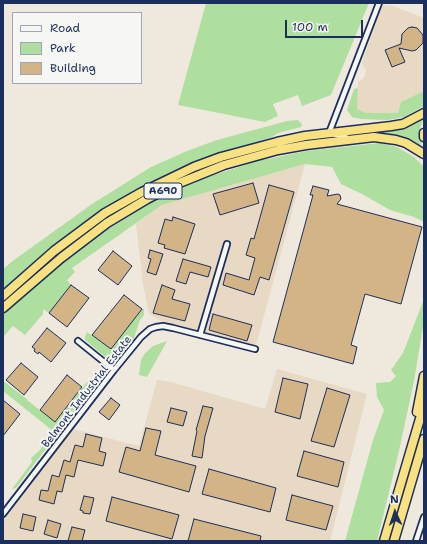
<!DOCTYPE html>
<html>
<head>
<meta charset="utf-8">
<style>
	body { margin:0 }
	#map { position:relative; width:427px; height:544px; overflow:hidden; background:#efe9dd; font-family:"Shantell Sans",sans-serif }
	canvas { display:block }
	.frame { position:absolute; inset:0; border:4px solid #1b2f5e; pointer-events:none }
	.legend { position:absolute; left:12px; top:12px; width:130px; height:72px; box-sizing:border-box; background:#f6f6f2; border:1px solid #9ea6b7; margin:0; padding:5px 7px; list-style:none; font-size:12px; color:#1b2f5e }
	.legend li { display:flex; align-items:center; gap:8px; height:20px }
	.legend b { width:20px; border:1px solid #9ea6b7 }
	.north { position:absolute; left:375px; top:492px; width:40px; height:40px; -webkit-text-stroke:3px #f6f6f2; paint-order:stroke; rotate:357deg; font-size:11px; font-weight:700; line-height:16px; text-align:center; color:#1b2f5e }
	.north::after { content:''; display:block; margin:auto; width:14px; height:18px; background:#1b2f5e; clip-path:polygon(50% 0,100% 100%,50% 72%,0 100%) }
	.scale { position:absolute; left:285px; top:20px; width:78px; height:18px; box-sizing:border-box; border:2px solid #1b2f5e; border-top:0; padding-left:5px; font-size:12px; line-height:14px; white-space:nowrap; color:#1b2f5e; -webkit-text-stroke:3px #f6f6f2; paint-order:stroke }
</style>
</head>
<body>
<div id="map">
<canvas width="427" height="544"></canvas>
<div class="frame"></div>
<ul class="legend">
<li><b style="height:5px;background:#f6f6f2"></b>Road</li>
<li><b style="height:11px;background:#aedf9f"></b>Park</li>
<li><b style="height:11px;background:#d3b487"></b>Building</li>
</ul>
<div class="north">N</div>
<div class="scale">100 m</div>
</div>
<script>
const ctx = document.querySelector('canvas').getContext('2d');
ctx.lineJoin = 'round';
function fillPath(path, color) { ctx.fillStyle = color; ctx.fill(path, 'evenodd'); }
const shape = rows => new Path2D(rows.map(r => 'M' + r).join(''));
function stroke(path, color, width, dash) { ctx.strokeStyle = color; ctx.lineWidth = width; ctx.lineCap = dash ? 'butt' : 'round'; ctx.setLineDash(dash || []); ctx.stroke(path); }
function write(font, color, halo, rows, align = 'center') {
  ctx.font = font + ' "Shantell Sans",sans-serif'; ctx.lineWidth = 4; ctx.setLineDash([]); ctx.textBaseline = 'middle'; ctx.strokeStyle = halo; ctx.fillStyle = color; for (const [text, x, y, turn = 0] of rows) {
    ctx.save(); ctx.translate(x, y); ctx.rotate((+turn || 0) * Math.PI / 180); ctx.textAlign = isNaN(turn) ? turn : align; if (halo) ctx.strokeText(text, 0, 0); ctx.fillText(text, 0, 0); ctx.restore();
  }
}
fillPath(shape([
	[382,5,393,6,424,18,424,91,401,102,398,113,366,113,357,109,358,82,364,78,366,70,362,63],
	[305,164,255,349,173,328,149,314,143,284,136,224,162,205],
	[277,369,367,394,330,541,3,541,3,521,73,429,139,446,157,380,171,382,265,409]
]), '#e7d9c3');
fillPath(shape([
	[206,3,369,3,331,95,302,106,298,95,273,104,278,116,265,122,178,105],
	[358,88,357,109,366,113,398,113,401,102,424,91,424,106,404,117,387,120,361,119,352,117,347,110,354,89],
	[424,117,420,128,421,147,415,142,397,136,371,134,371,132,404,128,418,121],
	[298,120,302,124,301,127,278,133,272,137,195,162,153,182,103,211,59,243,3,289,3,269,14,260,92,204,151,167,187,151,217,140,287,121],
	[380,143,397,147,414,157,424,167,424,222,414,217,390,210,362,194,341,184,332,167,305,164,162,205,72,268,75,272,67,280,71,285,49,313,43,309,43,314,25,335,13,326,3,337,3,314,36,286,65,260,102,233,158,198,195,181,258,161,306,151],
	[424,299,424,320,414,381,399,451,377,541,345,541,373,440,384,410,377,397,376,383,390,382,396,376,391,370,403,353],
	[142,309,144,309,144,315,140,320,133,341,119,359,110,361,85,340,85,337,87,332,111,349],
	[167,341,147,377,139,375,141,360,145,353,153,346],
	[103,366,103,374,16,488,12,489,32,462,31,458,40,450,53,431,3,391,3,381,27,399,27,400,55,422,88,381,91,383]
]), '#aedf9f');
const building = shape([
	[412,27,417,28,423,35,423,43,416,50,412,51,399,48,405,62,392,67,385,50,401,44,402,34,408,28,412,27],
	[253,183,259,203,220,215,213,194,253,183],
	[269,185,294,192,269,280,260,277,254,295,223,285,226,273,249,280,255,258,246,255,251,238,254,239,269,185],
	[313,186,329,190,327,196,338,194,340,195,341,199,337,204,422,227,401,304,365,294,351,345,357,347,353,364,273,342,313,195,310,195,313,186],
	[173,217,195,224,185,254,164,248,165,245,158,243,165,219,172,221,173,217],
	[150,250,163,254,156,275,147,272,151,259,148,258,150,250],
	[113,251,132,266,118,285,98,270,113,251],
	[183,259,211,267,208,277,190,272,186,284,176,281,183,259],
	[71,285,89,298,67,327,49,313,71,285],
	[162,285,175,290,172,299,190,304,185,321,153,313,162,285],
	[124,295,142,309,111,349,92,335,124,295],
	[213,314,252,325,247,341,209,330,213,314],
	[47,328,66,343,51,362,39,352,38,354,34,351,35,349,32,347,47,328],
	[21,363,38,377,24,395,6,380,21,363],
	[67,375,82,387,55,422,40,410,67,375],
	[283,378,308,384,300,419,275,412,283,378],
	[327,388,350,395,334,447,311,441,327,388],
	[111,398,120,405,109,420,99,412,111,398],
	[3,400,20,414,3,436,3,400],
	[203,406,213,408,205,436,202,458,192,456,197,431,196,430,203,406],
	[171,408,187,412,183,426,167,422,171,408],
	[146,428,161,431,155,455,196,466,189,492,119,472,126,447,140,451,146,428],
	[86,434,102,438,99,451,106,453,103,466,78,460,74,477,66,475,62,492,57,491,54,504,39,500,41,490,48,491,52,475,59,477,64,460,70,462,75,445,83,447,86,434],
	[304,451,344,462,338,487,297,476,304,451],
	[209,469,276,488,270,512,202,494,209,469],
	[292,495,333,506,326,530,286,520,292,495],
	[84,496,94,498,90,514,83,513,83,511,80,510,84,496],
	[112,497,179,515,172,539,106,521,112,497],
	[23,514,36,517,33,531,20,528,23,514],
	[194,519,261,536,260,541,188,541,194,519],
	[48,520,61,524,57,538,44,534,48,520],
	[72,527,85,530,82,541,68,541,72,527]
]);
fillPath(building, '#d3b487');
stroke(building, '#1b2f5e', 1);
const street = shape([
	[348,138,329,133,379,3],
	[200,335,227,244],
	[78,341,114,370],
	[3,514,114,370,141,337,150,329,156,327,163,326,173,328,255,349],
	[416,541,424,517]
]);
const highway = shape([
	[424,133,424,137],
	[3,296,54,251,105,213,142,192,194,167,221,157,277,142,305,136,391,126,403,124,424,113],
	[3,308,61,258,107,223,147,199,172,186,224,165,278,150,306,145,374,137,396,140,406,143,424,154],
	[417,412,424,376],
	[384,541,424,405],
	[394,541,424,439]
]);
stroke(street, '#1b2f5e', 8);
stroke(highway, '#1b2f5e', 11);
stroke(street, '#f6f6f2', 4.5);
stroke(highway, '#f9e181', 8);
for (const [x, y, w] of [
	[163,191,38]
]) { const box = new Path2D(); box.roundRect(x - w / 2, y - 8, w, 16, 3); ctx.fillStyle = '#f6f6f2'; ctx.fill(box); stroke(box, '#1b2f5e', 1); }
write('bold 10px', '#1b2f5e', null, [
	["A690",163,191]
]);
write('11px', '#1b2f5e', '#f6f6f2', [
	["Belmont Industrial Estate",87,392,-52]
]);
</script>
</body>
</html>
